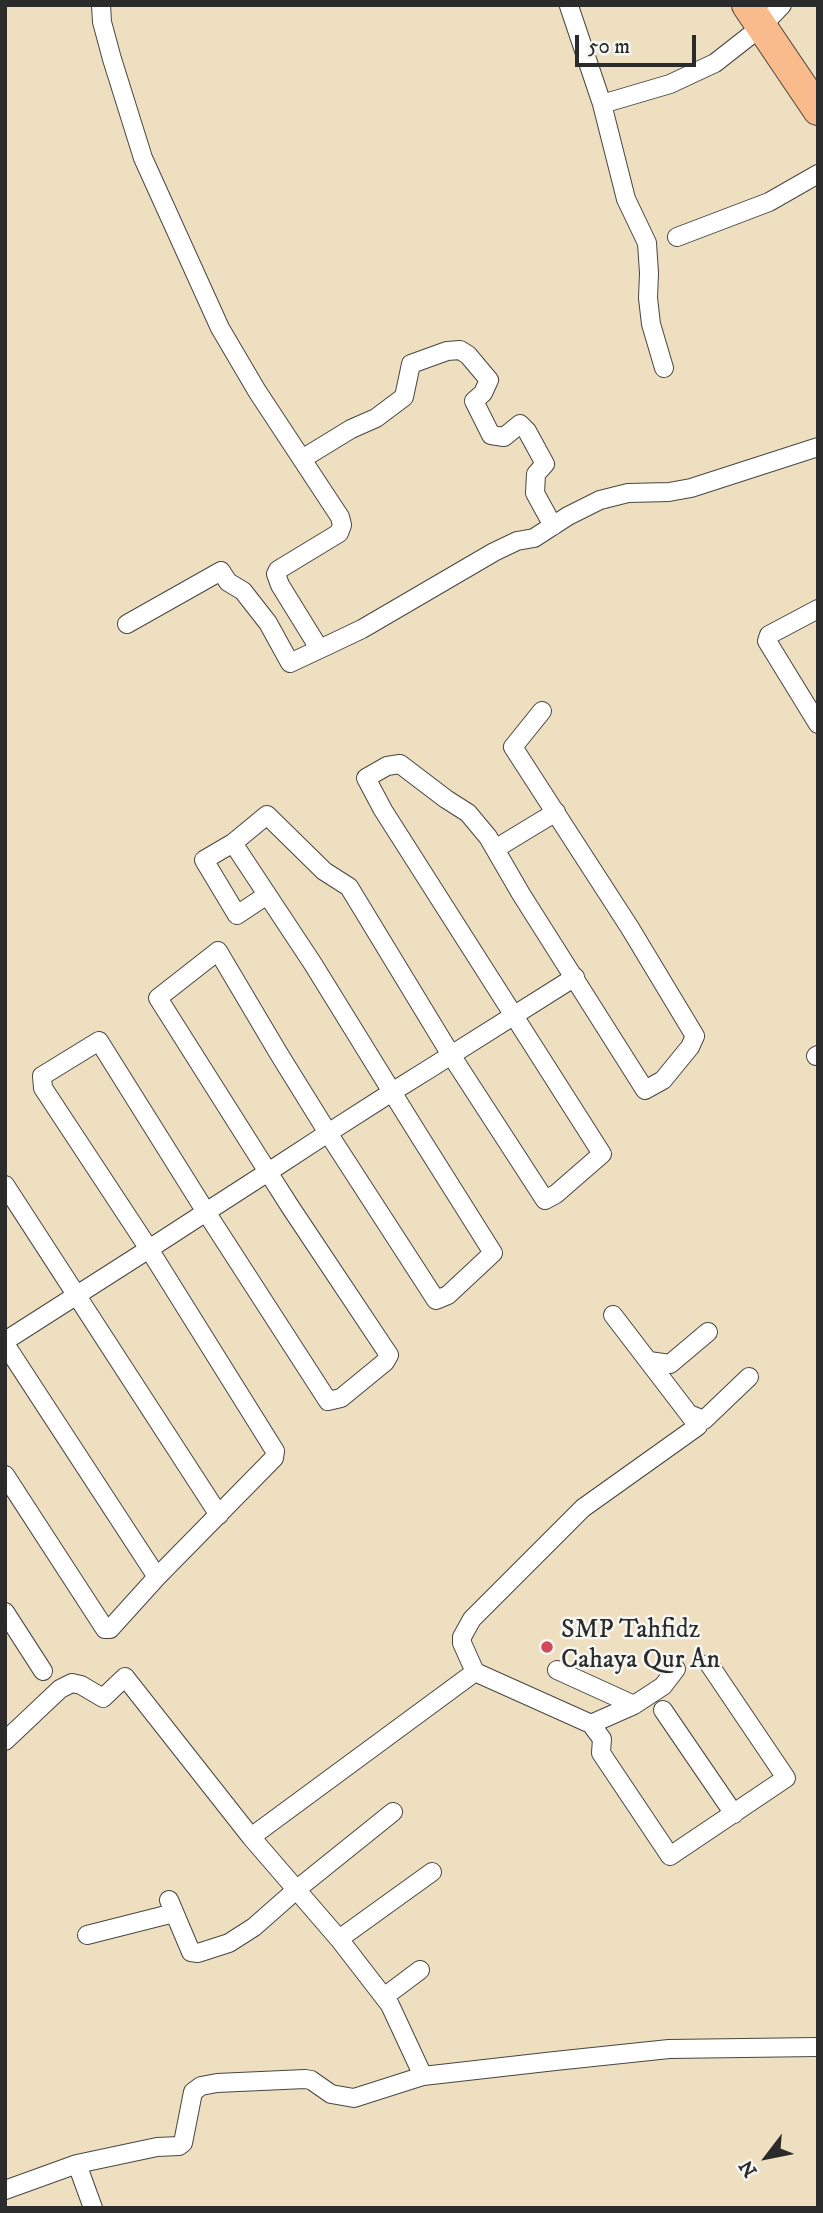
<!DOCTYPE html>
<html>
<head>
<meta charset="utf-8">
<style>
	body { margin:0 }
	#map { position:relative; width:823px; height:2213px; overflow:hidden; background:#eedfc0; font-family:"IM FELL DW Pica",serif }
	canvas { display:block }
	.frame { position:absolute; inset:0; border:7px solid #2b2b2b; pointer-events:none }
	.north { position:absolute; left:732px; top:2122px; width:70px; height:70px; -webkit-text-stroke:5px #f6f6f2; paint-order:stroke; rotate:238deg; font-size:19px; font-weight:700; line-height:28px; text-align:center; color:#2b2b2b }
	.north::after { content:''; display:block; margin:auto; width:24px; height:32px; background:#2b2b2b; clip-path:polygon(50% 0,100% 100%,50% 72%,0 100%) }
	.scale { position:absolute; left:575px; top:35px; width:121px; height:32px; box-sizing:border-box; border:4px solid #2b2b2b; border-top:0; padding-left:9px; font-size:21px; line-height:24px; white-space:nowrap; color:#2b2b2b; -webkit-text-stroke:5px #f6f6f2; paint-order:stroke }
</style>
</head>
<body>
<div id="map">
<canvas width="823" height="2213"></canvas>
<div class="frame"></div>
<div class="north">N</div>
<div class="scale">50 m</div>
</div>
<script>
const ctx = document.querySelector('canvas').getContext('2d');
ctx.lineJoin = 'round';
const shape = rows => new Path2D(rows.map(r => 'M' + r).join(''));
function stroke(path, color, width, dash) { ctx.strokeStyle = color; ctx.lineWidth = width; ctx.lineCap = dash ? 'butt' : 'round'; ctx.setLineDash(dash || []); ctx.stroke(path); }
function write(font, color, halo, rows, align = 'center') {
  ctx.font = font + ' "IM FELL DW Pica",serif'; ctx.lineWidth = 5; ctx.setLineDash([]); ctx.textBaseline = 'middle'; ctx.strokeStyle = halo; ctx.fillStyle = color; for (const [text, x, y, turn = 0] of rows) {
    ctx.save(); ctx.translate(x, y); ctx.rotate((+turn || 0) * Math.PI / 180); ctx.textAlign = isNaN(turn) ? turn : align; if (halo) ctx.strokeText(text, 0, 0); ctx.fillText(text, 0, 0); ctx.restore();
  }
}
const street = shape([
	[101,5,102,22,112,59,143,158,220,328,257,391,340,517,342,525,339,533,278,570,276,574,280,585,317,645,322,648,362,629,494,552,517,541,534,538,568,516,600,500,628,493,669,492,691,488,818,447],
	[569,6,602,104,626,199,647,243,649,273,648,298,651,324,664,368],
	[602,104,670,84,715,63,761,27,782,5],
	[677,237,769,202,818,174],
	[302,459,351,429,376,418,404,397,411,364,447,351,460,350,468,355,489,380,483,393,474,401,491,435,504,437,520,424,527,431,545,464,536,474,535,493,553,526],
	[818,609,769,635,767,641,818,724],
	[127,624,221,571,228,582,243,591,268,623,290,663,322,648],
	[233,843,313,964,392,1092,420,1137,493,1253,448,1295,436,1300,328,1133,279,1054,218,951,158,998,268,1172,291,1208,389,1355,385,1362,341,1398,328,1401,206,1212,99,1041,42,1076,43,1088,149,1249,206,1212,268,1172,279,1165,328,1133,392,1092,429,1069,575,977],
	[495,849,556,812],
	[267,895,237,915,204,860,233,843,267,815,324,871,349,887,451,1055,545,1200,556,1194,602,1154,383,810,366,778,387,766,400,764,446,799,468,813,488,837,521,894,645,1090,663,1080,690,1047,695,1036,630,928,513,747,542,711],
	[816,1056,818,1055],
	[5,1185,219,1515],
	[5,1341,149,1249,275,1451,274,1458,157,1577,110,1629,105,1629,5,1475],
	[5,1344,157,1577],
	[649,1361,670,1364,708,1332],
	[689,1414,704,1420,749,1377],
	[5,1612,43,1671],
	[557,1670,634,1705],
	[475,1672,591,1724,634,1705,663,1686,676,1669],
	[663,1710,734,1814],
	[591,1724,602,1739,601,1753,670,1856,786,1778,709,1664],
	[5,1741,60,1689,72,1683,81,1685,103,1698,125,1677,251,1837,339,1939,390,2005,423,2076],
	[251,1837,475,1672,462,1643,462,1637,472,1619,583,1508,698,1426,613,1315],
	[169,1900,191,1952,198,1953,229,1943,254,1927,296,1890,393,1812],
	[87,1935,174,1913],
	[339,1939,432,1872],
	[384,1997,420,1970],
	[77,2164,93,2208],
	[5,2190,77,2164,157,2147,179,2146,183,2143,193,2092,201,2086,217,2083,305,2079,311,2080,331,2094,354,2098,423,2076,555,2061,669,2049,818,2047]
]);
const highway = shape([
	[747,5,818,110]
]);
stroke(street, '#484641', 20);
stroke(highway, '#484641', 32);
stroke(street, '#fff', 18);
stroke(highway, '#fabb8c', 30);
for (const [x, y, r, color] of [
	[547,1647,7,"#d1495b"]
]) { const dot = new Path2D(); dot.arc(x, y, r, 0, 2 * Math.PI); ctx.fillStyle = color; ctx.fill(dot); stroke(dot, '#f6f6f2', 2.5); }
write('26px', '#2b2b2b', '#f6f6f2', [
	["SMP Tahfidz",561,1632],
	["Cahaya Qur An",561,1662]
], 'left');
</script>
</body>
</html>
